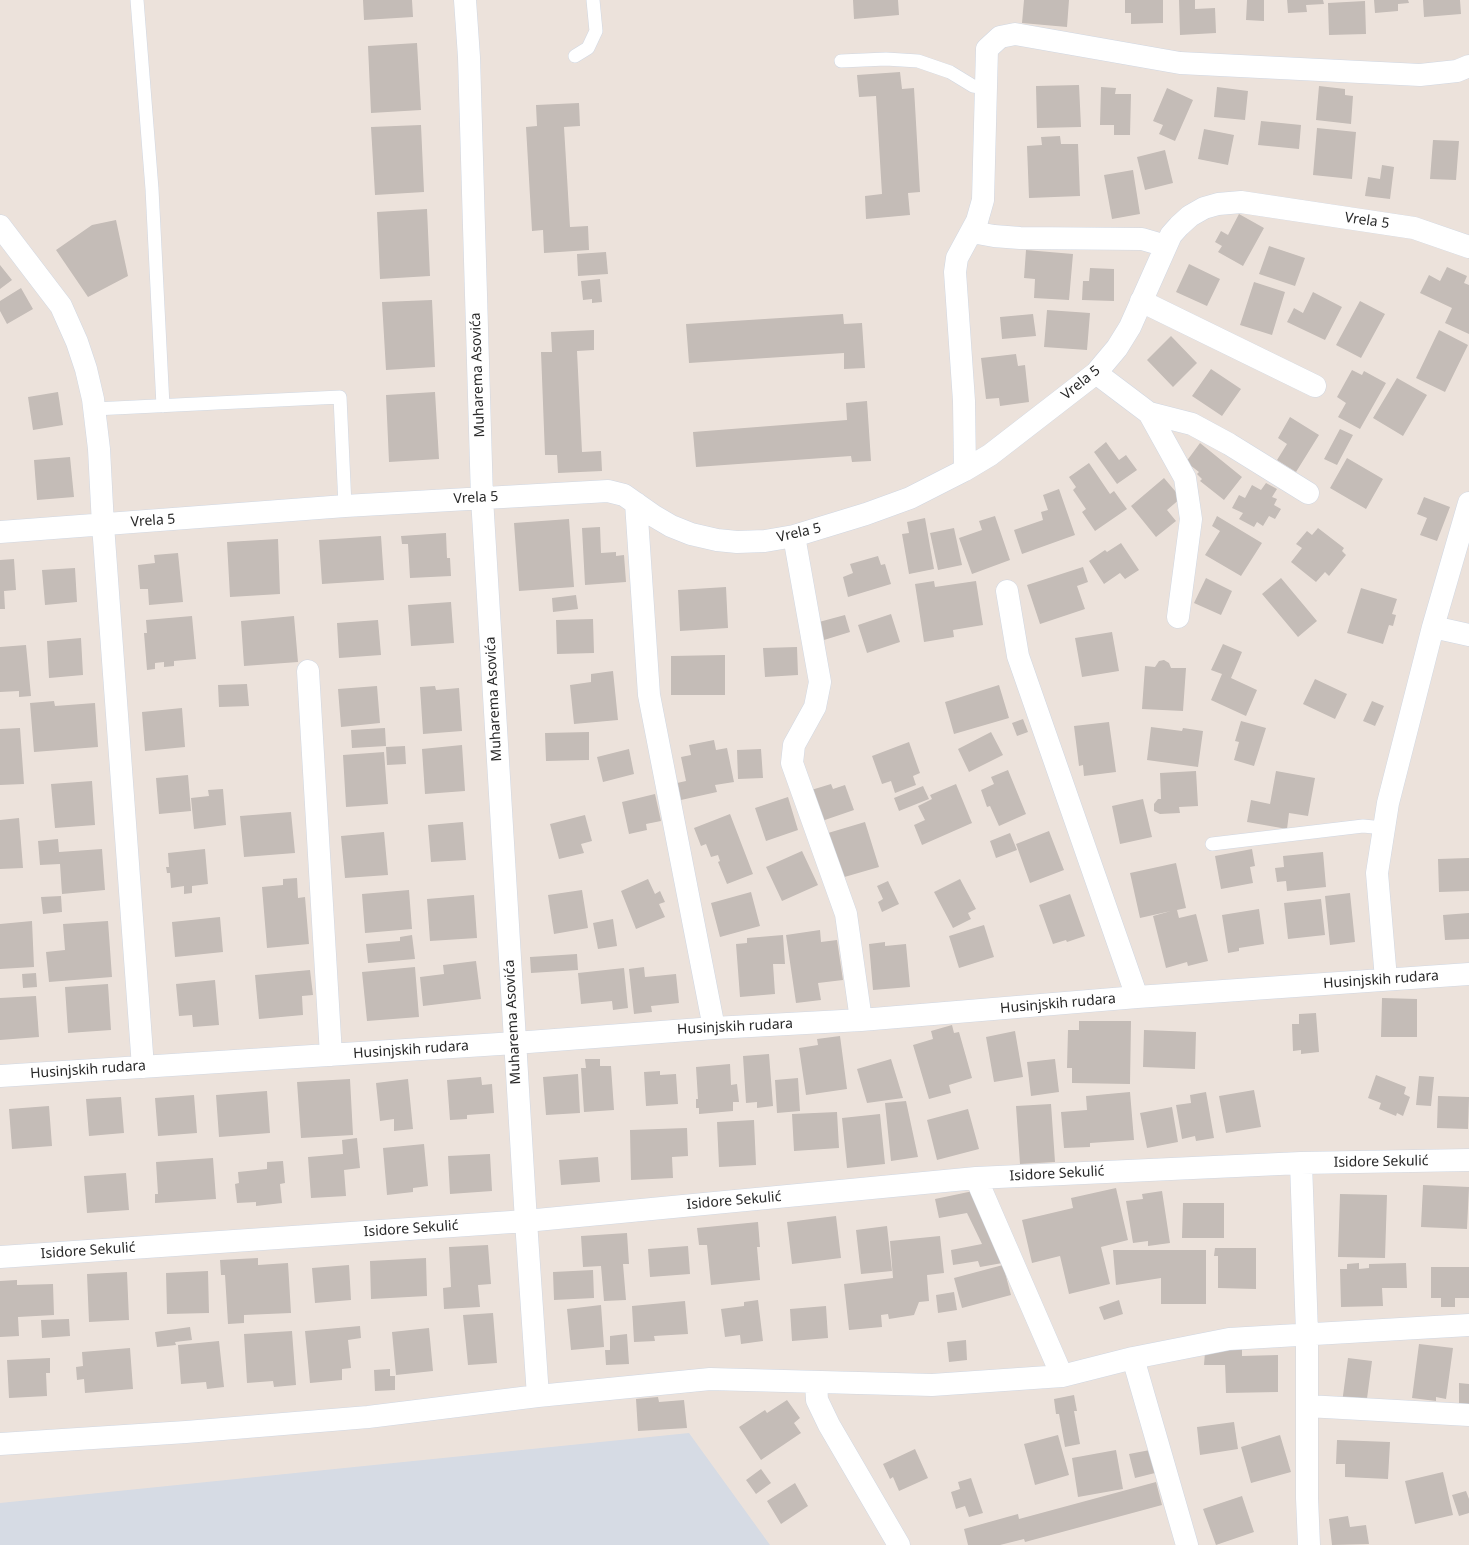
<!DOCTYPE html>
<html>
<head>
<meta charset="utf-8">
<style>
	body { margin:0 }
	canvas { display:block; background:#ece2db }
</style>
</head>
<body>
<canvas width="1469" height="1545"></canvas>
<script>
const ctx = document.querySelector('canvas').getContext('2d');
ctx.lineJoin = 'round';
function fillPath(path, color) { ctx.fillStyle = color; ctx.fill(path, 'evenodd'); }
const shape = rows => new Path2D(rows.map(r => 'M' + r).join(''));
function stroke(path, color, width, dash) { ctx.strokeStyle = color; ctx.lineWidth = width; ctx.lineCap = dash ? 'butt' : 'round'; ctx.setLineDash(dash || []); ctx.stroke(path); }
function write(font, color, halo, rows, align = 'center') {
  ctx.font = font + ' "Noto Sans",sans-serif'; ctx.lineWidth = 3; ctx.setLineDash([]); ctx.textBaseline = 'middle'; ctx.strokeStyle = halo; ctx.fillStyle = color; for (const [text, x, y, turn = 0] of rows) {
    ctx.save(); ctx.translate(x, y); ctx.rotate((+turn || 0) * Math.PI / 180); ctx.textAlign = isNaN(turn) ? turn : align; if (halo) ctx.strokeText(text, 0, 0); ctx.fillText(text, 0, 0); ctx.restore();
  }
}
fillPath(shape([
	[689,1433,770,1545,0,1545,0,1503]
]), '#d6dbe4');
fillPath(shape([
	[363,0,412,0,413,17,364,20],
	[853,0,898,0,899,15,854,19],
	[1024,0,1069,0,1067,27,1022,23],
	[1125,0,1163,0,1163,23,1131,24,1131,13,1125,13],
	[1179,0,1195,0,1195,9,1215,8,1216,33,1180,35],
	[1247,0,1264,0,1264,21,1246,20],
	[1287,0,1323,0,1324,4,1306,5,1307,12,1288,13],
	[1374,0,1408,0,1409,3,1398,4,1398,11,1375,13],
	[1423,0,1460,0,1461,14,1424,17],
	[1365,1,1366,34,1329,35,1328,3],
	[417,43,421,110,371,113,368,46],
	[900,72,902,89,914,88,920,192,908,193,910,215,866,219,865,196,882,194,876,96,859,97,857,75],
	[1079,85,1081,127,1037,128,1036,86],
	[1319,86,1345,89,1345,95,1353,96,1351,124,1316,120],
	[1101,87,1116,88,1115,94,1131,94,1130,135,1114,135,1114,125,1100,125],
	[1217,87,1248,91,1245,120,1214,117],
	[1167,88,1193,100,1175,141,1159,134,1163,125,1153,121],
	[579,103,580,126,564,127,570,227,588,226,589,250,544,253,543,230,532,231,526,127,537,126,536,105],
	[1261,121,1301,125,1299,149,1258,145],
	[421,125,424,192,375,195,371,127],
	[1317,128,1356,132,1352,179,1313,175],
	[1204,129,1234,135,1228,165,1198,159],
	[1060,136,1061,144,1078,144,1080,196,1029,198,1027,146,1042,145,1041,137],
	[1433,140,1459,141,1456,180,1430,179],
	[1165,150,1173,183,1145,190,1137,157],
	[1382,165,1394,167,1390,199,1365,196,1368,177,1380,179],
	[1133,170,1140,214,1112,219,1104,175],
	[427,209,430,276,380,279,377,212],
	[1239,214,1264,228,1243,266,1218,252,1222,246,1215,242,1221,231,1228,235],
	[116,220,128,276,88,297,56,250,92,225],
	[1269,246,1305,258,1295,286,1259,274],
	[1026,250,1073,254,1069,300,1034,298,1035,279,1024,278],
	[606,252,608,274,578,276,577,254],
	[1189,264,1220,279,1207,306,1176,292],
	[0,265,12,280,0,289],
	[1447,267,1467,276,1464,283,1469,285,1469,334,1445,323,1452,308,1420,293,1429,275,1440,281],
	[1090,268,1114,269,1114,301,1082,300,1083,281,1089,281],
	[600,279,602,302,592,303,592,299,583,300,581,281],
	[1254,282,1285,292,1272,335,1240,325],
	[21,288,33,309,7,324,0,311,0,301],
	[1313,292,1342,307,1325,340,1287,322,1294,308,1303,313],
	[432,300,435,367,386,370,382,302],
	[1360,301,1385,314,1361,358,1336,345],
	[1047,310,1090,313,1087,350,1044,347],
	[843,314,844,324,862,323,865,368,844,369,844,353,689,363,686,324],
	[1033,314,1036,336,1002,339,1000,317],
	[594,330,594,350,577,351,582,452,601,451,602,471,558,473,557,455,545,455,541,352,552,352,551,332],
	[1439,330,1468,345,1445,392,1416,378],
	[1171,336,1197,363,1173,387,1147,360],
	[1016,354,1018,366,1025,365,1029,402,1000,406,999,398,986,399,981,358],
	[1211,369,1241,389,1222,416,1192,396],
	[1352,370,1362,375,1364,371,1386,383,1360,429,1338,417,1346,403,1337,397],
	[1397,378,1427,395,1403,436,1373,418],
	[58,392,63,425,33,430,28,397],
	[435,392,439,459,389,462,386,395],
	[867,401,871,461,852,462,851,456,696,467,693,432,847,420,846,403],
	[1290,417,1319,435,1296,472,1277,460,1287,444,1278,438],
	[1340,429,1353,435,1337,465,1324,459],
	[1106,442,1119,460,1126,455,1137,470,1117,484,1094,452],
	[1200,443,1242,477,1224,500,1200,481,1202,479,1197,474,1199,472,1186,462],
	[70,457,74,497,37,500,34,460],
	[1347,458,1383,479,1366,509,1330,488],
	[1089,463,1110,494,1114,491,1127,509,1095,531,1082,512,1086,509,1073,490,1076,487,1069,477],
	[1164,478,1181,498,1167,510,1176,521,1156,537,1131,506],
	[1266,483,1277,489,1272,497,1277,499,1274,505,1281,509,1275,519,1269,516,1263,526,1257,522,1254,527,1239,519,1243,513,1232,508,1239,495,1245,498,1252,485,1261,490],
	[1059,489,1075,535,1022,554,1014,530,1043,520,1041,512,1048,510,1043,495],
	[1424,497,1450,507,1437,541,1420,535,1427,518,1417,514],
	[995,516,1010,560,972,574,959,538,982,530,979,521],
	[1217,516,1262,543,1241,576,1205,555,1220,531,1212,526],
	[925,518,934,569,909,574,902,534,909,533,907,522],
	[569,519,574,587,519,591,514,523],
	[600,527,601,553,616,552,616,556,624,555,626,582,585,585,582,528],
	[954,528,962,565,938,570,930,533],
	[1318,528,1344,548,1342,551,1346,555,1329,576,1325,572,1316,582,1291,562,1302,548,1296,544,1307,531,1312,535],
	[446,533,447,558,450,558,451,576,410,578,408,544,402,544,401,536],
	[381,536,384,580,322,584,319,540],
	[278,539,280,594,230,597,227,542],
	[1121,543,1139,570,1125,579,1120,573,1104,584,1089,561,1105,550,1107,552],
	[178,553,183,602,149,605,148,589,140,589,138,565,155,563,154,555],
	[878,556,881,565,885,564,891,584,848,597,843,577,853,573,850,564],
	[14,559,16,590,4,591,5,609,0,609,0,560],
	[1083,567,1088,582,1077,586,1085,609,1040,624,1027,585],
	[75,568,77,602,45,605,42,570],
	[1206,578,1232,591,1221,615,1194,603],
	[1281,578,1317,621,1298,637,1262,594],
	[934,581,935,587,976,581,983,625,953,630,954,637,924,642,915,584],
	[726,587,728,628,680,631,678,590],
	[1361,588,1397,599,1392,614,1396,615,1393,626,1389,625,1383,644,1347,633],
	[576,595,578,609,553,612,552,598],
	[451,602,454,643,411,646,408,605],
	[891,614,900,642,867,653,858,625],
	[845,615,850,632,824,640,819,622],
	[192,616,196,659,174,661,174,666,164,667,164,662,155,663,155,669,147,670,144,633,147,633,146,620],
	[294,616,298,662,244,666,241,621],
	[593,619,594,653,557,654,556,620],
	[378,620,381,655,339,658,337,623],
	[1112,632,1119,671,1082,677,1075,638],
	[81,638,83,675,49,678,47,641],
	[1223,644,1242,652,1231,678,1257,690,1246,716,1211,700,1222,674,1211,670],
	[26,645,31,696,19,697,19,691,0,692,0,647],
	[797,647,798,675,765,677,763,648],
	[725,655,725,695,671,695,671,656],
	[1164,660,1169,663,1171,668,1186,668,1183,711,1142,709,1145,666,1155,667,1159,661],
	[613,671,618,720,574,724,570,685,591,682,591,674],
	[1315,679,1347,694,1335,719,1303,704],
	[247,684,249,706,219,707,218,685],
	[999,685,1009,718,954,734,945,702],
	[377,686,380,723,341,727,338,689],
	[435,686,436,690,459,688,462,731,423,734,420,687],
	[54,701,55,706,95,703,98,747,34,752,30,703],
	[1372,701,1384,706,1375,726,1363,721],
	[182,708,185,747,145,751,142,712],
	[1023,719,1028,732,1017,736,1012,723],
	[1241,721,1266,728,1254,766,1234,760,1239,742,1235,741],
	[1109,722,1116,772,1084,776,1083,765,1079,766,1074,726],
	[1151,727,1182,731,1183,728,1203,731,1198,767,1147,760],
	[20,728,24,784,0,785,0,729],
	[385,728,386,746,352,748,351,730],
	[589,732,589,760,546,761,545,733],
	[991,732,1003,755,969,772,958,749],
	[714,740,716,750,727,748,734,782,715,785,717,792,681,800,677,783,686,781,681,757,691,755,689,745],
	[909,742,920,773,913,776,916,785,895,793,891,781,882,784,872,756],
	[462,745,465,791,425,794,422,749],
	[405,746,406,764,387,765,386,747],
	[629,749,634,774,603,782,597,757],
	[761,749,763,778,738,779,737,750],
	[384,752,388,804,346,807,343,755],
	[1008,770,1026,814,999,826,990,806,987,807,981,790,994,784,991,777],
	[1196,771,1198,806,1179,807,1180,813,1160,814,1154,811,1154,804,1158,799,1161,799,1160,773],
	[1276,771,1315,778,1308,816,1289,813,1287,829,1247,822,1251,800,1270,804],
	[188,775,191,811,159,814,156,778],
	[92,781,95,825,55,828,51,784],
	[831,784,833,789,845,785,854,810,819,822,808,791],
	[956,784,972,823,922,845,914,825,925,820,918,806,932,799,930,795],
	[923,786,929,799,899,811,894,798],
	[223,789,226,825,194,829,191,798,209,796,208,790],
	[655,794,661,821,646,824,647,830,629,834,622,802],
	[788,797,798,830,766,841,755,808],
	[1143,799,1152,837,1120,844,1112,806],
	[291,812,295,853,244,857,240,816],
	[730,814,753,874,727,884,718,862,720,861,718,855,711,857,706,844,701,846,694,828],
	[585,815,592,841,581,844,584,853,559,859,550,824],
	[19,818,23,868,0,869,0,820],
	[463,822,466,860,431,862,428,825],
	[865,822,879,867,841,878,828,833],
	[1049,831,1064,870,1030,883,1016,844],
	[384,832,388,875,345,878,341,836],
	[1010,833,1017,850,996,858,990,841],
	[58,839,59,852,102,849,105,890,62,894,60,864,40,865,38,841],
	[205,849,208,884,192,886,192,893,184,894,184,886,171,888,170,873,167,873,166,867,169,867,168,853],
	[1252,849,1255,866,1250,867,1253,883,1221,889,1215,856],
	[802,851,818,885,782,901,766,867],
	[1323,852,1326,887,1287,891,1286,881,1277,882,1275,868,1284,867,1283,856],
	[1469,858,1469,891,1439,892,1438,859],
	[1176,863,1186,908,1177,910,1179,918,1196,914,1208,961,1188,966,1187,962,1166,968,1153,916,1171,911,1140,918,1130,873],
	[297,878,298,898,305,897,309,944,267,948,262,887,283,885,283,879],
	[648,879,655,894,660,891,665,902,659,904,665,917,636,929,621,891],
	[960,879,976,909,968,913,971,919,953,928,934,892],
	[888,881,899,904,882,912,878,902,883,899,877,886],
	[409,890,412,929,365,933,362,894],
	[582,890,588,928,554,934,548,895],
	[751,892,760,926,720,937,711,903],
	[1350,893,1355,942,1330,945,1325,896],
	[1070,894,1085,936,1067,942,1066,940,1053,944,1039,905],
	[474,895,477,938,430,941,427,899],
	[61,896,62,912,43,914,41,897],
	[1321,899,1325,935,1288,939,1284,903],
	[1259,909,1264,944,1239,948,1239,951,1228,953,1222,915],
	[1469,913,1469,939,1445,940,1443,915],
	[220,917,223,952,175,957,172,922],
	[613,919,617,946,598,949,593,923],
	[32,921,34,967,0,969,0,924],
	[108,921,112,977,49,982,46,952,65,950,63,924],
	[984,925,994,957,959,968,949,936],
	[820,930,821,942,837,940,843,980,818,983,821,1000,796,1003,786,935],
	[412,935,415,959,368,963,366,944,400,941,400,937],
	[783,935,785,964,773,964,775,994,740,997,736,944,747,943,747,938],
	[885,942,885,946,906,944,910,987,873,990,869,944],
	[577,954,578,970,531,973,530,957],
	[476,961,481,999,423,1006,420,977,444,974,443,965],
	[415,967,419,1017,367,1021,362,972],
	[644,967,645,977,676,974,679,1003,651,1006,652,1012,634,1014,629,969],
	[624,968,628,1008,613,1010,612,1001,581,1004,578,973],
	[310,970,313,995,302,996,303,1015,259,1019,255,975],
	[36,973,37,987,23,988,22,974],
	[215,980,219,1025,193,1027,192,1015,179,1016,176,984],
	[108,984,111,1030,68,1033,65,987],
	[36,996,39,1037,0,1040,0,998],
	[1382,998,1417,999,1417,1037,1381,1037],
	[1316,1013,1319,1052,1301,1054,1301,1050,1293,1051,1292,1024,1299,1024,1299,1014],
	[1079,1021,1131,1021,1130,1084,1072,1083,1072,1068,1067,1068,1068,1030,1079,1030],
	[952,1025,954,1033,959,1032,972,1078,949,1085,951,1093,929,1099,913,1045,933,1039,931,1031],
	[1144,1030,1196,1032,1195,1069,1143,1067],
	[1015,1031,1023,1077,994,1082,986,1037],
	[840,1036,847,1089,806,1095,799,1048,818,1045,817,1039],
	[769,1054,773,1106,757,1108,757,1102,746,1103,743,1056],
	[585,1059,600,1059,600,1066,611,1066,614,1110,584,1112,581,1068,586,1068],
	[891,1059,903,1098,867,1103,857,1069],
	[1055,1059,1059,1092,1031,1096,1027,1062],
	[730,1064,731,1085,737,1084,739,1102,733,1102,733,1111,699,1114,699,1108,696,1108,696,1099,698,1099,696,1067],
	[660,1071,660,1075,676,1074,678,1104,646,1106,644,1072],
	[578,1074,580,1113,546,1115,543,1077],
	[1376,1075,1406,1087,1404,1094,1410,1097,1403,1116,1397,1113,1396,1116,1379,1109,1381,1103,1368,1098],
	[1419,1076,1434,1077,1431,1106,1416,1105],
	[481,1077,482,1085,492,1084,494,1113,467,1115,467,1119,450,1120,447,1080],
	[798,1078,800,1111,777,1113,775,1080],
	[350,1079,353,1135,301,1138,297,1082],
	[408,1079,413,1129,394,1131,394,1119,380,1121,376,1083],
	[1254,1090,1261,1127,1226,1133,1219,1096],
	[267,1091,270,1133,219,1137,216,1095],
	[1130,1092,1134,1140,1090,1143,1090,1147,1064,1148,1061,1112,1087,1110,1086,1096],
	[1206,1092,1214,1138,1196,1141,1195,1136,1182,1139,1176,1105,1191,1103,1190,1095],
	[194,1095,197,1133,158,1136,155,1098],
	[1438,1096,1469,1097,1468,1129,1437,1128],
	[121,1097,124,1133,89,1136,86,1099],
	[906,1101,918,1157,891,1161,885,1103],
	[1051,1104,1055,1162,1020,1164,1016,1106],
	[49,1106,52,1146,12,1149,9,1109],
	[1172,1107,1178,1142,1147,1148,1140,1113],
	[968,1109,979,1149,937,1160,927,1120],
	[837,1112,839,1148,794,1151,792,1114],
	[880,1114,885,1164,847,1168,842,1118],
	[754,1120,756,1165,719,1167,717,1122],
	[687,1128,688,1156,672,1157,673,1178,631,1180,630,1130],
	[357,1138,360,1168,344,1170,346,1196,311,1198,308,1157,343,1154,342,1140],
	[424,1144,428,1186,413,1188,413,1192,387,1195,383,1148],
	[490,1154,492,1191,450,1194,448,1156],
	[598,1157,600,1182,561,1185,559,1160],
	[213,1158,216,1199,155,1203,155,1194,158,1194,156,1162],
	[283,1161,285,1183,280,1184,282,1203,256,1206,256,1202,237,1203,235,1184,239,1183,238,1172,267,1169,267,1162],
	[126,1173,129,1210,87,1213,84,1176],
	[1423,1185,1469,1187,1467,1229,1421,1227],
	[1116,1188,1128,1240,1101,1247,1110,1284,1069,1294,1060,1256,1032,1263,1022,1220,1073,1208,1071,1198],
	[978,1190,1008,1262,980,1267,978,1261,953,1265,951,1250,982,1244,967,1213,939,1218,935,1199],
	[1162,1191,1170,1243,1148,1246,1148,1241,1133,1243,1126,1201,1143,1199,1142,1194],
	[1340,1194,1387,1195,1385,1258,1338,1257],
	[1183,1203,1224,1203,1224,1238,1182,1238],
	[836,1216,841,1258,792,1264,787,1222],
	[758,1222,760,1247,757,1247,760,1280,711,1285,707,1245,699,1245,697,1228],
	[887,1226,892,1271,861,1274,856,1230],
	[627,1233,629,1264,623,1264,626,1300,604,1301,601,1266,583,1267,581,1236],
	[940,1236,944,1273,927,1275,929,1301,919,1302,914,1315,889,1319,888,1314,881,1315,882,1327,849,1330,844,1284,893,1278,890,1241],
	[488,1245,491,1284,478,1285,480,1307,444,1309,443,1288,451,1287,449,1247],
	[688,1246,690,1274,650,1277,648,1249],
	[1215,1248,1256,1248,1256,1289,1218,1288,1218,1256,1214,1256],
	[1113,1250,1206,1250,1206,1304,1161,1304,1161,1278,1116,1285],
	[258,1258,258,1265,288,1263,291,1313,244,1315,244,1323,228,1324,225,1275,221,1275,220,1260],
	[426,1258,427,1296,371,1299,370,1261],
	[1359,1263,1359,1269,1369,1268,1369,1264,1406,1263,1407,1288,1382,1288,1383,1306,1341,1307,1340,1269,1347,1269,1347,1264],
	[349,1265,351,1300,315,1303,312,1268],
	[1003,1265,1011,1295,962,1308,954,1278],
	[1431,1267,1469,1267,1469,1298,1455,1298,1455,1307,1441,1307,1441,1298,1431,1298],
	[593,1270,594,1298,554,1300,553,1272],
	[208,1271,209,1313,167,1314,166,1273],
	[127,1272,129,1320,89,1322,87,1274],
	[17,1280,17,1285,53,1284,54,1315,18,1317,19,1336,0,1337,0,1281],
	[954,1292,957,1310,938,1313,936,1295],
	[758,1300,763,1341,741,1344,740,1335,725,1337,721,1309,744,1306,744,1302],
	[1119,1300,1123,1314,1104,1320,1099,1307],
	[685,1301,688,1334,654,1336,655,1341,634,1342,632,1306],
	[601,1305,604,1347,571,1350,567,1309],
	[826,1306,828,1338,792,1341,790,1309],
	[493,1313,497,1363,468,1365,463,1315],
	[69,1319,70,1336,42,1338,41,1320],
	[360,1326,361,1338,348,1340,351,1368,342,1369,342,1380,310,1383,305,1331],
	[190,1327,192,1340,175,1342,176,1345,157,1347,155,1332],
	[429,1328,433,1371,396,1375,392,1332],
	[292,1331,296,1385,274,1387,273,1381,247,1383,244,1334],
	[627,1334,629,1364,606,1365,605,1350,610,1350,610,1336],
	[966,1340,967,1360,949,1362,947,1342],
	[219,1341,224,1387,207,1389,206,1382,181,1384,178,1345],
	[1242,1344,1242,1356,1278,1355,1278,1392,1226,1393,1225,1365,1204,1365,1205,1352],
	[1419,1344,1453,1348,1446,1399,1436,1397,1436,1401,1412,1398],
	[130,1348,133,1389,85,1393,84,1379,77,1380,76,1367,83,1366,82,1352],
	[50,1358,50,1373,46,1373,47,1396,9,1398,7,1360],
	[1348,1358,1372,1361,1366,1406,1342,1403],
	[390,1369,390,1376,395,1376,395,1390,375,1391,374,1370],
	[1459,1383,1469,1384,1469,1405,1459,1405],
	[1074,1395,1077,1411,1074,1411,1080,1444,1065,1447,1059,1414,1056,1414,1054,1399],
	[658,1397,659,1402,684,1400,687,1428,638,1431,636,1399],
	[787,1400,800,1418,794,1423,801,1433,761,1460,739,1427,765,1410,767,1413],
	[1234,1422,1238,1449,1200,1455,1197,1427],
	[1058,1435,1069,1475,1035,1485,1024,1444],
	[1280,1435,1291,1472,1251,1483,1241,1447],
	[1337,1440,1390,1442,1388,1479,1345,1477,1345,1464,1336,1464],
	[915,1449,928,1478,899,1491,893,1477,890,1479,883,1464],
	[1116,1450,1123,1489,1078,1497,1072,1458],
	[1150,1450,1155,1473,1135,1478,1129,1454],
	[761,1469,771,1483,756,1494,746,1480],
	[1443,1472,1453,1515,1415,1524,1405,1481],
	[971,1478,983,1513,969,1517,965,1506,956,1509,951,1492,960,1489,958,1482],
	[1156,1482,1162,1505,1025,1542,1024,1539,1000,1545,968,1545,964,1529,1018,1514,1019,1519],
	[795,1483,808,1506,781,1524,767,1501],
	[1466,1491,1469,1499,1469,1513,1459,1516,1452,1495],
	[1242,1496,1254,1532,1216,1545,1203,1509],
	[1348,1516,1350,1527,1366,1525,1369,1544,1332,1545,1329,1519]
]), '#c4bcb7');
const lane = shape([
	[137,0,152,189,163,406],
	[575,56,588,48,596,31,593,0],
	[841,61,886,59,918,61,950,72,973,86,986,88],
	[94,409,340,397,345,506],
	[1212,844,1363,826,1384,828]
]);
const street = shape([
	[465,0,469,57,482,498,526,1221,538,1396],
	[0,226,61,306,77,342,86,369,93,399,99,449,103,525,143,1067],
	[972,232,994,236,1020,238,1142,239,1166,246],
	[1141,301,1315,386],
	[1096,373,1149,413,1185,478,1191,519,1178,617],
	[1149,413,1192,424,1229,444,1308,493],
	[965,470,964,401,955,272,957,258,977,221,983,200,987,49,1000,37,1015,34,1180,63,1420,75,1457,71,1469,66],
	[636,503,649,695,714,1028],
	[0,532,345,506,608,491,624,495,654,516,671,526,691,534,717,540,737,542,765,541,794,536,866,514,910,498,965,470,990,455,1096,373,1117,348,1130,327,1171,235,1179,226,1190,216,1204,208,1218,204,1241,202,1414,228,1469,247],
	[794,536,820,682,815,707,794,745,792,763,846,914,861,1020],
	[1007,591,1018,656,1137,997],
	[1433,627,1469,635],
	[308,671,331,1055],
	[1386,979,1377,873,1388,803,1433,627,1469,503],
	[0,1076,515,1043,714,1028,861,1020,1137,997,1469,974],
	[1301,1163,1307,1333,1307,1498,1309,1545],
	[976,1178,1062,1376],
	[0,1257,526,1221,976,1178,1301,1163,1469,1160],
	[1133,1358,1187,1545],
	[816,1383,817,1400,829,1425,899,1545],
	[1307,1406,1469,1415],
	[0,1444,186,1432,368,1417,538,1396,710,1379,932,1385,1062,1376,1133,1358,1229,1339,1469,1325]
]);
stroke(lane, '#d0d7e2', 14);
stroke(street, '#d0d7e2', 23);
stroke(lane, '#fff', 13);
stroke(street, '#fff', 22);
write('14px', '#292929', '#fff', [
	["Vrela 5",1367,221,8],
	["Muharema Asovića",478,375,-92],
	["Vrela 5",1081,383,-39],
	["Vrela 5",476,498,-3],
	["Vrela 5",153,521,-4],
	["Vrela 5",799,533,-13],
	["Muharema Asovića",494,699,-93],
	["Husinjskih rudara",1381,980,-4],
	["Husinjskih rudara",1058,1004,-5],
	["Muharema Asovića",513,1022,-93],
	["Husinjskih rudara",735,1027,-3],
	["Husinjskih rudara",411,1050,-4],
	["Husinjskih rudara",88,1070,-4],
	["Isidore Sekulić",1381,1162,-1],
	["Isidore Sekulić",1057,1174,-3],
	["Isidore Sekulić",734,1201,-5],
	["Isidore Sekulić",411,1229,-4],
	["Isidore Sekulić",88,1251,-4]
]);
</script>
</body>
</html>
